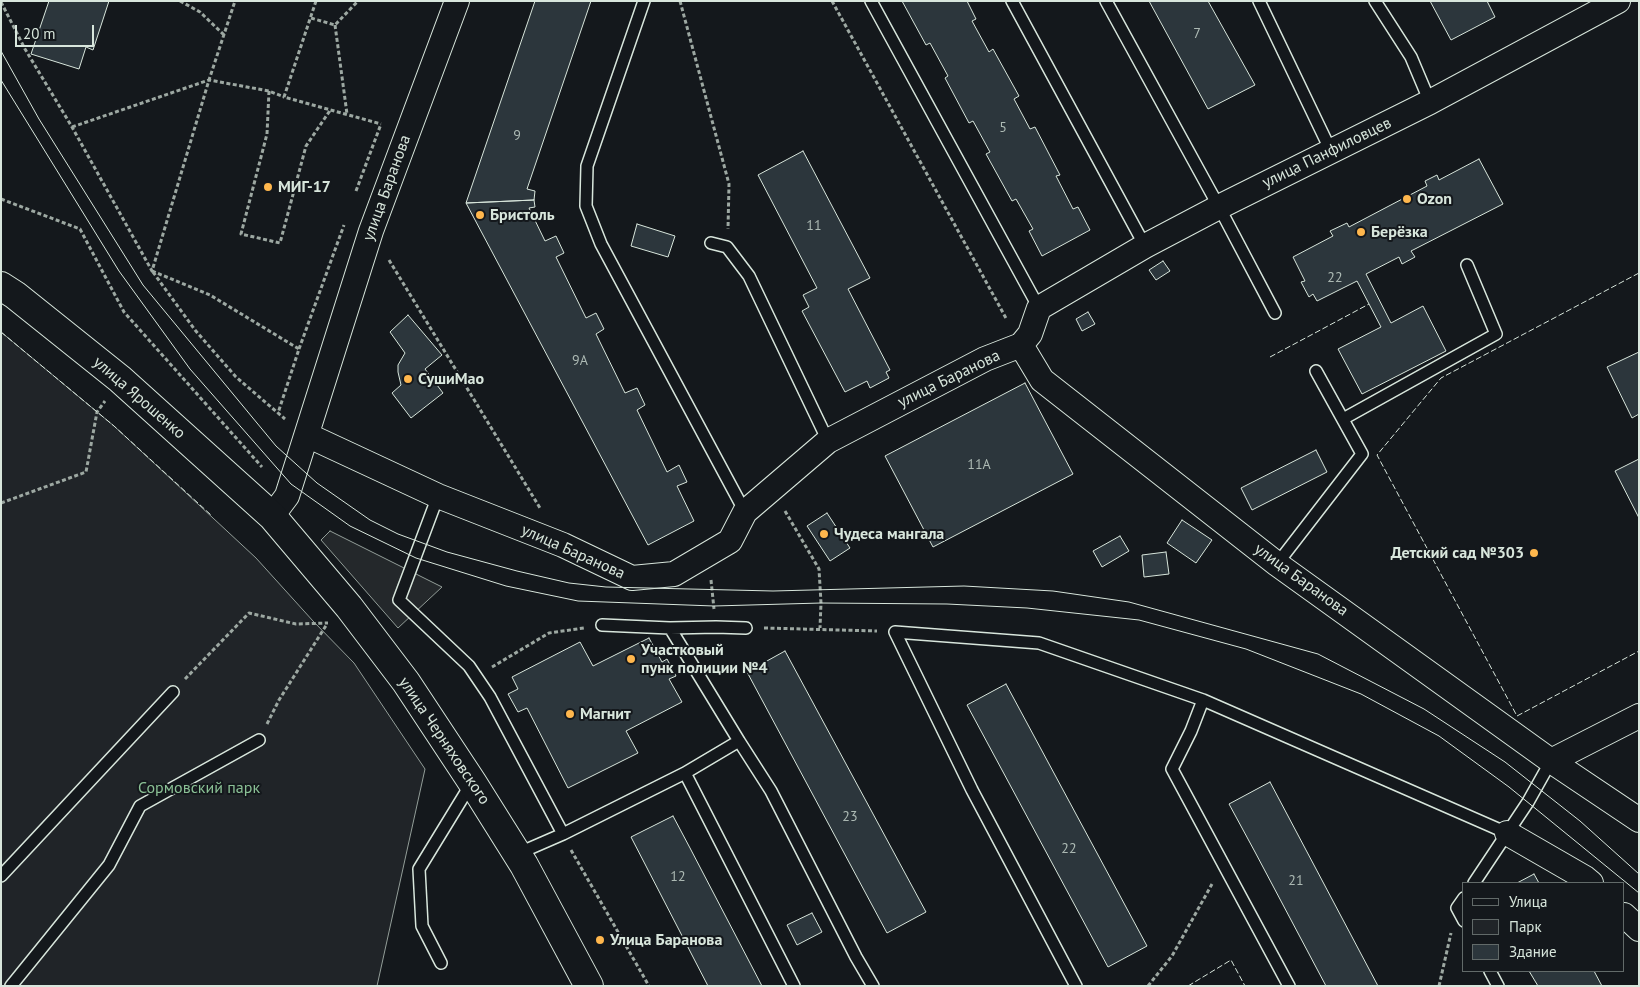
<!DOCTYPE html>
<html>
<head>
<meta charset="utf-8">
<style>
	body { margin:0 }
	#map { position:relative; width:1640px; height:987px; overflow:hidden; background:#14181c; font-family:"PT Sans",sans-serif }
	canvas { display:block }
	.frame { position:absolute; inset:0; border:2px solid #d8e6dc; pointer-events:none }
	.legend { position:absolute; left:1462px; top:882px; width:162px; height:90px; box-sizing:border-box; background:#14181c; border:1px solid #626a69; margin:0; padding:6px 9px; list-style:none; font-size:15px; color:#d8e6dc }
	.legend li { display:flex; align-items:center; gap:10px; height:25px }
	.legend b { width:25px; border:1px solid #626a69 }
	.scale { position:absolute; left:15px; top:25px; width:79px; height:22px; box-sizing:border-box; border:2px solid #d8e6dc; border-top:0; padding-left:6px; font-size:15px; line-height:18px; white-space:nowrap; color:#d8e6dc; -webkit-text-stroke:4px #14181c; paint-order:stroke }
</style>
</head>
<body>
<div id="map">
<canvas width="1640" height="987"></canvas>
<div class="frame"></div>
<ul class="legend">
<li><b style="height:6px;background:#14181c"></b>Улица</li>
<li><b style="height:14px;background:#202428"></b>Парк</li>
<li><b style="height:14px;background:#2c363c"></b>Здание</li>
</ul>
<div class="scale">20 m</div>
</div>
<script>
const ctx = document.querySelector('canvas').getContext('2d');
ctx.lineJoin = 'round';
function fillPath(path, color) { ctx.fillStyle = color; ctx.fill(path, 'evenodd'); }
const shape = rows => new Path2D(rows.map(r => 'M' + r).join(''));
function stroke(path, color, width, dash) { ctx.strokeStyle = color; ctx.lineWidth = width; ctx.lineCap = dash ? 'butt' : 'round'; ctx.setLineDash(dash || []); ctx.stroke(path); }
function write(font, color, halo, rows, align = 'center') {
  ctx.font = font + ' "PT Sans",sans-serif'; ctx.lineWidth = 4; ctx.setLineDash([]); ctx.textBaseline = 'middle'; ctx.strokeStyle = halo; ctx.fillStyle = color; for (const [text, x, y, turn = 0] of rows) {
    ctx.save(); ctx.translate(x, y); ctx.rotate((+turn || 0) * Math.PI / 180); ctx.textAlign = isNaN(turn) ? turn : align; if (halo) ctx.strokeText(text, 0, 0); ctx.fillText(text, 0, 0); ctx.restore();
  }
}
const green = shape([
	[1,332,114,426,256,558,313,621,354,663,425,769,377,986,1,986,1,332]
]);
fillPath(green, '#202428');
stroke(green, '#939e99', 1);
const parking = shape([
	[330,531,442,587,398,628,321,540,330,531]
]);
fillPath(parking, '#24282b');
stroke(parking, '#939e99', 1);
const building = shape([
	[49,1,109,1,93,50,86,47,79,69,31,54,49,1],
	[535,1,591,1,527,189,535,191,534,200,466,203,535,1],
	[902,1,967,1,976,19,972,21,989,52,993,49,1019,96,1014,99,1030,129,1035,127,1060,175,1056,176,1073,209,1078,207,1090,230,1042,256,1029,231,1033,229,1016,199,1012,201,986,154,990,152,973,121,969,123,945,78,948,76,930,43,926,45,902,1],
	[1149,1,1208,1,1255,85,1208,109,1149,1],
	[1430,1,1487,1,1495,17,1451,40,1430,1],
	[803,151,870,278,848,289,890,370,886,372,889,378,870,388,867,381,845,392,802,311,809,307,803,295,817,288,758,175,803,151],
	[1479,159,1503,204,1411,251,1415,257,1402,264,1399,257,1366,274,1391,323,1423,306,1446,351,1362,394,1338,349,1381,327,1357,281,1317,301,1313,294,1309,297,1301,282,1305,281,1293,257,1333,236,1330,231,1347,223,1349,227,1427,186,1425,181,1437,175,1439,180,1479,159],
	[534,200,535,207,529,208,545,241,556,236,564,253,556,257,586,318,596,313,604,329,596,334,625,393,637,388,645,405,637,410,667,472,679,465,687,482,677,486,694,521,648,545,466,203,534,200],
	[637,224,675,236,668,257,631,246,637,224],
	[1163,261,1170,271,1156,280,1149,270,1163,261],
	[1088,312,1095,324,1082,331,1076,319,1088,312],
	[408,315,442,355,425,369,443,393,411,418,392,393,401,385,398,372,398,365,405,353,390,332,408,315],
	[1639,352,1639,414,1632,418,1607,367,1639,352],
	[1025,383,1073,474,933,547,885,456,1025,383],
	[1316,450,1327,472,1252,510,1241,488,1316,450],
	[1639,459,1639,518,1615,471,1639,459],
	[827,513,850,548,830,561,807,526,827,513],
	[1182,520,1212,540,1196,563,1167,543,1182,520],
	[1120,536,1129,551,1102,567,1093,551,1120,536],
	[1166,552,1169,574,1144,577,1142,555,1166,552],
	[649,638,662,662,667,659,676,676,669,679,682,702,626,731,638,753,568,788,527,708,518,712,508,694,518,689,512,677,580,642,593,666,649,638],
	[785,651,926,912,887,933,747,672,785,651],
	[1006,684,1147,946,1108,967,967,705,1006,684],
	[1270,782,1378,986,1326,986,1255,852,1229,804,1270,782],
	[673,816,690,848,762,986,708,986,631,837,673,816],
	[1534,874,1539,883,1517,883,1534,874],
	[812,913,822,932,797,945,787,925,812,913],
	[1529,971,1594,971,1602,986,1538,986,1529,971]
]);
fillPath(building, '#2c363c');
stroke(building, '#d8e6dc', 1);
const service = shape([
	[644,1,587,166,586,206,601,244,745,512],
	[871,1,1039,308],
	[1012,1,1145,246],
	[1106,1,1219,207,1275,313],
	[1259,1,1331,151],
	[1375,1,1411,57,1430,102],
	[711,243,727,247,749,276,828,441],
	[1343,419,1496,334,1467,265],
	[438,496,399,600,469,666,490,697,563,834],
	[1277,564,1362,454,1316,371],
	[602,625,670,628],
	[895,632,1039,643,1203,700,1507,833],
	[895,632,972,790,1076,986],
	[1203,700,1191,731,1172,769,1289,986],
	[739,741,771,791,856,957,873,986],
	[685,773,794,986],
	[517,854,563,834,685,773,739,741,670,628,716,627,746,628],
	[1,876,173,692],
	[1474,883,1528,802,1551,761],
	[1464,898,1457,908,1464,921],
	[441,963,422,926,419,869,471,784],
	[1490,971,1498,986],
	[11,986,109,865,140,806,259,740]
]);
const minor = shape([
	[1021,345,1042,380,1277,564,1551,761,1639,820],
	[307,435,438,496,563,545,632,578,674,574,730,541,745,512,828,441,985,359,1021,345,1030,334,1039,308,1145,246,1219,207,1430,102,1618,1],
	[272,516,287,496,371,231,457,1],
	[1551,761,1639,716],
	[1507,833,1585,878,1591,883],
	[1624,915,1639,929]
]);
const secondary = shape([
	[1,286,15,295,120,379,272,516,349,607,406,682,472,782,524,865,589,986]
]);
stroke(service, '#d8e6dc', 14);
stroke(minor, '#d8e6dc', 26);
stroke(secondary, '#d8e6dc', 30);
stroke(shape([
	[180,1,200,12,224,35],
	[316,1,284,97,381,124],
	[680,1,729,184,728,229],
	[832,1,1007,320],
	[1,2,25,49,72,127,152,271,209,80,235,1],
	[311,18,335,25,358,1],
	[335,25,347,114],
	[269,91,267,134,241,234,280,243,306,146,331,109],
	[72,127,209,80,269,91,284,97],
	[356,191,381,124],
	[1,199,80,229,124,312,262,467],
	[389,260,540,508],
	[152,271,210,295,299,349,278,413],
	[153,272,195,330,236,377,285,419],
	[299,349,344,225],
	[1,503,86,472,97,412,105,401],
	[785,511,819,569,821,603,820,628],
	[711,580,714,609],
	[764,628,877,631],
	[492,667,549,633,584,628],
	[185,679,249,613,296,624,328,623],
	[267,724,279,700,327,624],
	[571,850,649,986],
	[1148,986,1172,956,1212,884],
	[1439,986,1451,933]
]), '#9da8a2', 3, [4, 2.5]);
stroke(service, '#14181c', 11);
stroke(minor, '#14181c', 24);
stroke(secondary, '#14181c', 28);
stroke(shape([
	[1,51,39,119,143,285,276,446,317,483,370,520,398,534,447,552,517,571,569,583,606,587,773,591,964,586,1053,591,1129,602,1318,654,1424,709,1505,762,1580,821,1639,874],
	[1,80,119,271,190,369,291,484,350,526,416,558,506,586,578,601,714,606,821,603,947,604,1027,608,1139,620,1246,649,1361,694,1439,736,1509,787,1639,893]
]), '#d8e6dc', 1);
stroke(shape([
	[1639,273,1441,378,1377,455,1517,716,1639,651],
	[1,332,114,426,211,515],
	[1270,357,1369,304],
	[1188,986,1231,960,1245,986]
]), '#d8e6dc', 1, [6, 2.5]);
for (const [x, y, r, color] of [
	[268,187,5,"#ffb74d"],
	[1407,199,5,"#ffb74d"],
	[480,215,5,"#ffb74d"],
	[1361,232,5,"#ffb74d"],
	[408,379,5,"#ffb74d"],
	[824,534,5,"#ffb74d"],
	[1534,553,5,"#ffb74d"],
	[631,659,5,"#ffb74d"],
	[570,714,5,"#ffb74d"],
	[600,940,5,"#ffb74d"]
]) { const dot = new Path2D(); dot.arc(x, y, r, 0, 2 * Math.PI); ctx.fillStyle = color; ctx.fill(dot); stroke(dot, '#14181c', 2); }
write('14px', '#adbab4', null, [
	["7",1197,34],
	["5",1003,128],
	["9",517,136],
	["11",814,226],
	["22",1335,278],
	["9А",580,361],
	["11А",979,465],
	["23",850,817],
	["22",1069,849],
	["12",678,877],
	["21",1296,881]
]);
write('16px', '#d8e6dc', '#14181c', [
	["улица Панфиловцев",1327,153,-26],
	["улица Баранова",387,188,-70],
	["улица Баранова",949,379,-26],
	["улица Ярошенко",139,398,41],
	["улица Баранова",573,552,24],
	["улица Баранова",1301,580,36],
	["улица Черняховского",444,741,56]
]);
write('bold 16px', '#d8e6dc', '#14181c', [
	["МИГ-17",278,187],
	["Ozon",1417,199],
	["Бристоль",490,215],
	["Берёзка",1371,232],
	["СушиМао",418,379],
	["Чудеса мангала",834,534],
	["Детский сад №303",1524,553,"right"],
	["Участковый",641,650],
	["пунк полиции №4",641,668],
	["Магнит",580,714],
	["Улица Баранова",610,940]
], 'left');
write('16px', '#8ac095', '#14181c', [
	["Сормовский парк",199,788]
]);
</script>
</body>
</html>
